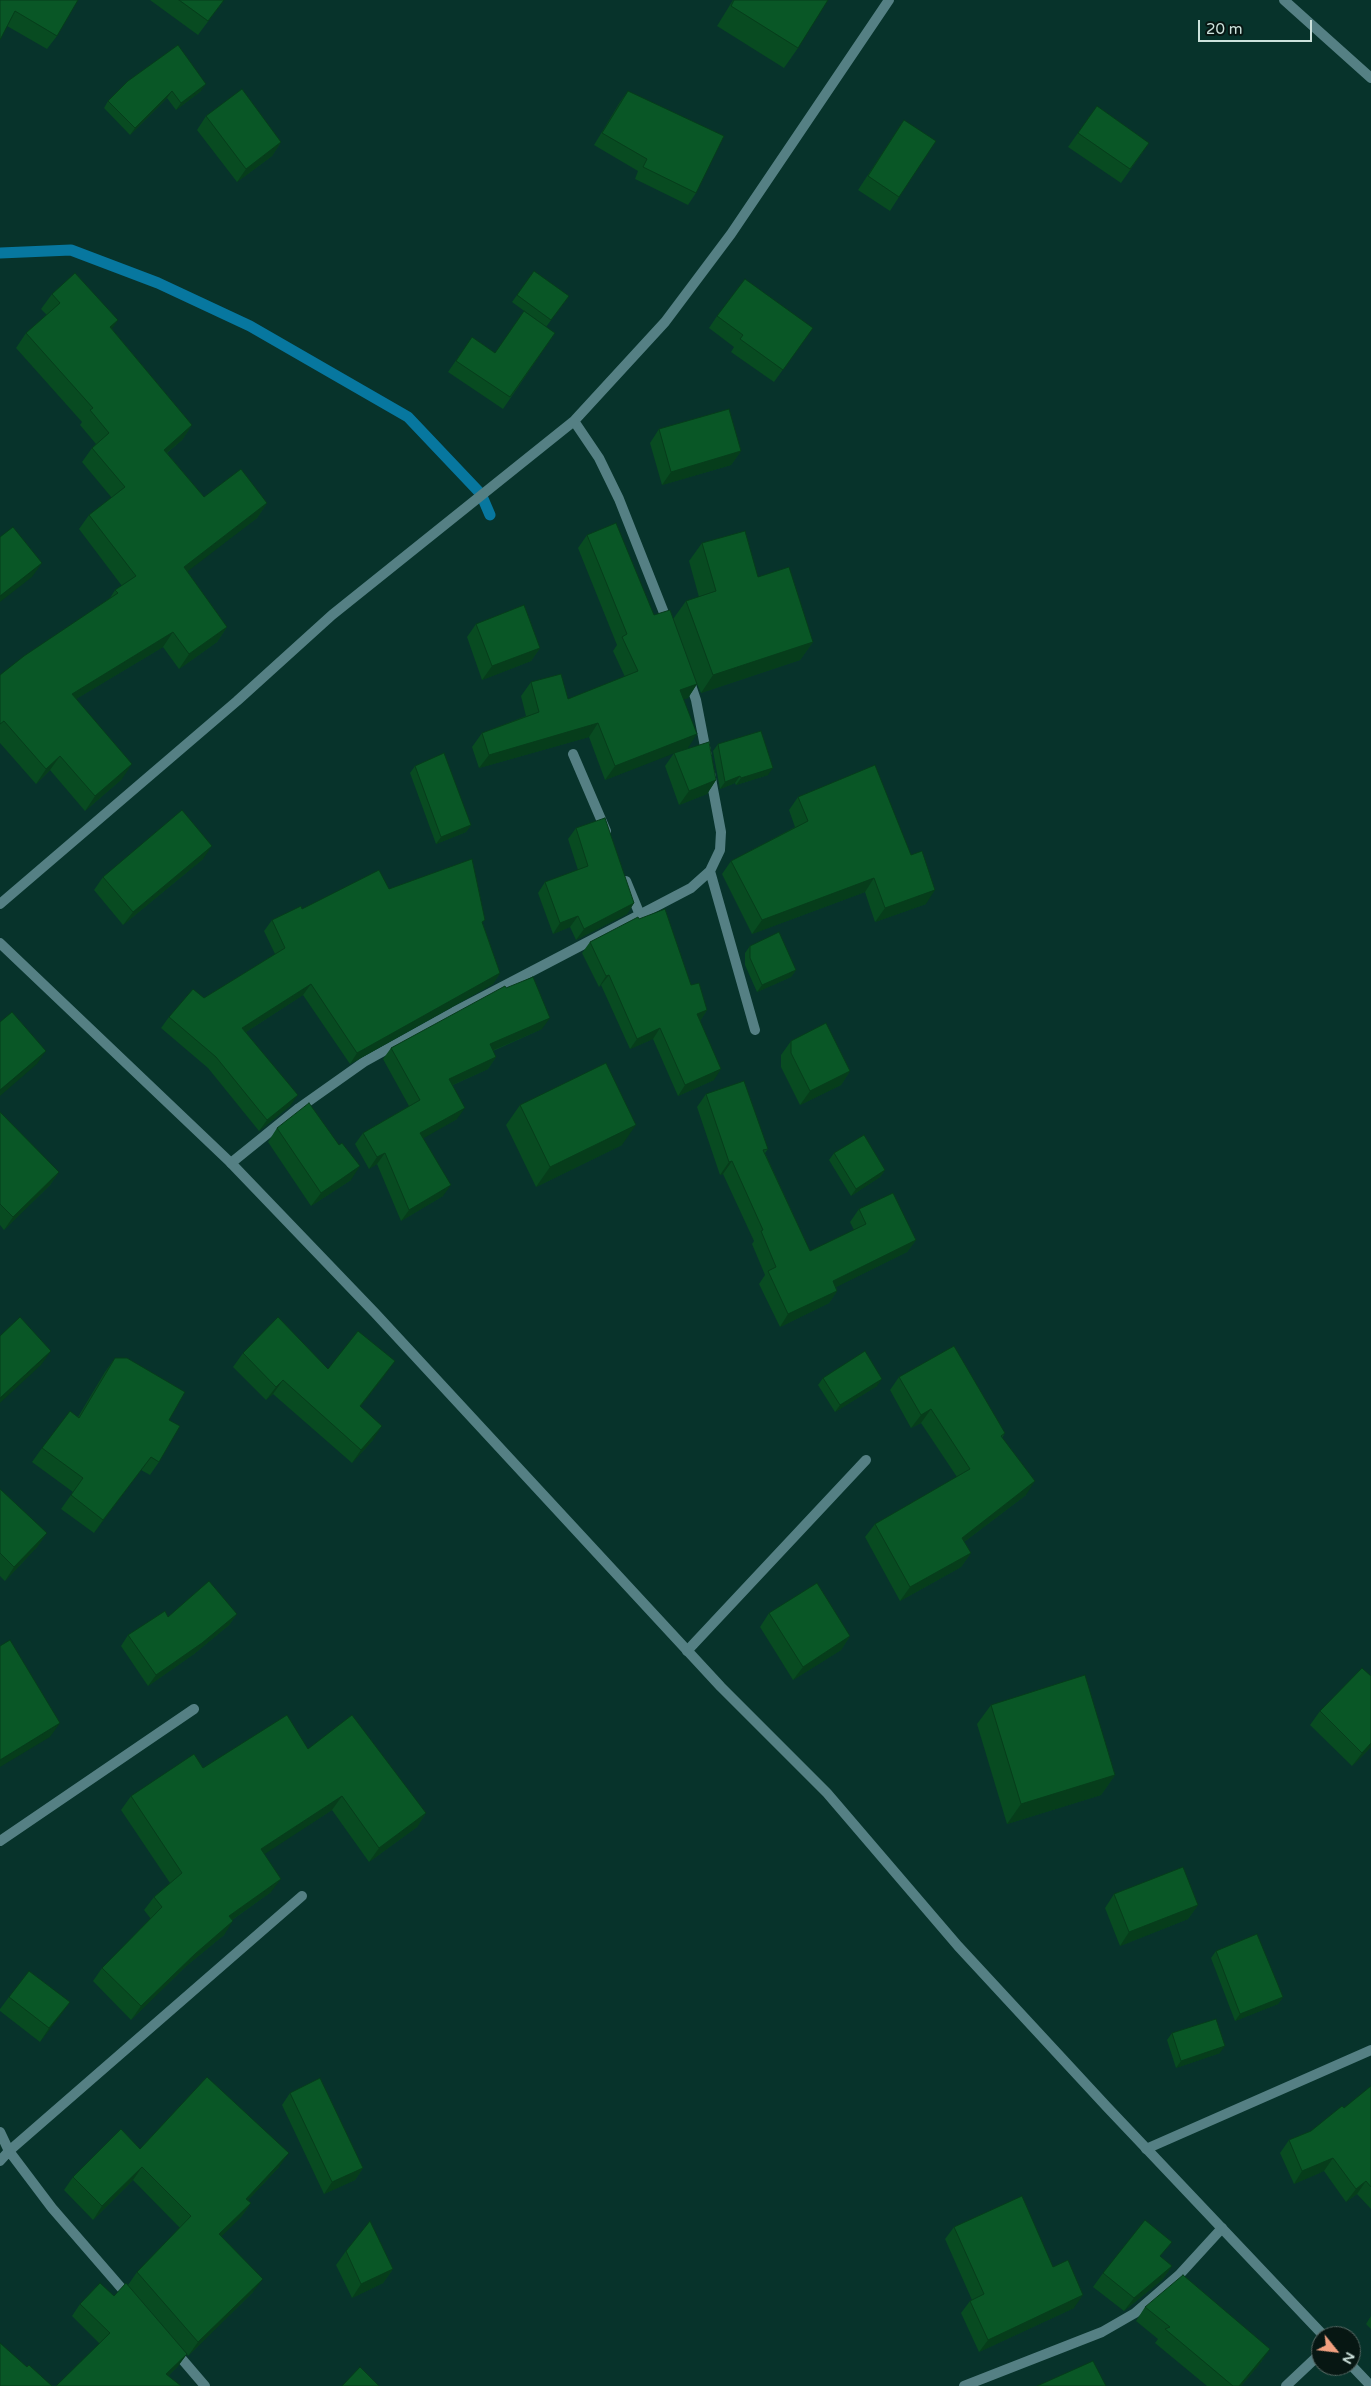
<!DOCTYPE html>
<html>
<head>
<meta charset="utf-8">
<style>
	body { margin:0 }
	#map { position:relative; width:1371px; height:2386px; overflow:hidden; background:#07332b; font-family:"Varela Round",sans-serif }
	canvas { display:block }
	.north { position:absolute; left:1311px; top:2326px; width:50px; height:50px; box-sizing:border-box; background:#071713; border:1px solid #566863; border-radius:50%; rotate:119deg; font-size:14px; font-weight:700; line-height:20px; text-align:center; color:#cde2dc }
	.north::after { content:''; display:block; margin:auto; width:18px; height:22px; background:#f2a080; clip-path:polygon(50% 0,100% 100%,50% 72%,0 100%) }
	.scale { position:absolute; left:1198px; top:20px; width:114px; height:22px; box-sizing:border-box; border:2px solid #cde2dc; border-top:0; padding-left:6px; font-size:15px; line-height:18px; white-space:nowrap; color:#cde2dc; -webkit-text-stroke:4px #071713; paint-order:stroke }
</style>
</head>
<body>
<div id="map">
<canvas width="1371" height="2386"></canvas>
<div class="north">N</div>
<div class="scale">20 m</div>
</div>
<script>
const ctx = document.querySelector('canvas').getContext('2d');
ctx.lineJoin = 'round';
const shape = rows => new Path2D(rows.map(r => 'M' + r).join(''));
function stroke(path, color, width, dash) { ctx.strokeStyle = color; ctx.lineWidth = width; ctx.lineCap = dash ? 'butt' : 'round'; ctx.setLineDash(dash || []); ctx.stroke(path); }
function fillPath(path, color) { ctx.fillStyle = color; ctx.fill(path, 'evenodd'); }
stroke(shape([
	[0,253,71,250,158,283,250,326,408,417,481,494,490,515]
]), '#07779f', 11);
stroke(shape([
	[1284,0,1371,78],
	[574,421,599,458,619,499,668,623],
	[689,679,696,700,707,757],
	[573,754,606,831],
	[710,871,755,1030],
	[626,881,640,915],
	[0,904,237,701,332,615,574,421,665,322,731,234,889,0],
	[231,1163,299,1108,364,1062,454,1012,691,888,710,871,720,850,721,832,710,773],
	[687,1651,866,1460],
	[0,1841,194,1709],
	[0,2132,9,2151,0,2161],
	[1146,2149,1371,2050],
	[130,2298,52,2208,9,2151,302,1896],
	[175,2351,205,2386],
	[964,2386,1102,2332,1135,2313,1179,2275,1222,2228],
	[1286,2386,1321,2353]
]), '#558084', 10);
stroke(shape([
	[0,943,231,1163,375,1313,721,1687,827,1793,958,1946,1107,2107,1324,2336],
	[1351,2365,1371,2386]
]), '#558084', 10);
fillPath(shape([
	[0,0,57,36,47,49,7,26],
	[150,0,224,0,198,35],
	[733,0,828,0,798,48,784,68,717,26],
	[128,81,201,91,176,110,167,98,130,135,104,108,108,101],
	[628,91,696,193,688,205,635,179,638,171,594,145,620,102],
	[1097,106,1149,143,1121,183,1068,147],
	[206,116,281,142,272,156,237,182,197,130],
	[904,120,899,197,890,211,858,190],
	[534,271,569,296,546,327,512,302],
	[52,294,112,329,192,425,182,440,167,453,204,497,267,503,257,518,187,571,227,627,217,642,179,669,163,647,76,699,122,779,85,811,50,770,36,784,0,743,0,675,110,598,115,590,122,586,79,529,89,515,112,498,82,462,92,448,96,444,80,425,82,422,16,348,26,333,47,315,41,309],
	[717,316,813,328,774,382,731,352,734,347,709,328],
	[555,333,503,409,448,372,472,337,495,353],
	[659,429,741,451,731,465,662,485,650,443],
	[587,535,654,615,673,619,686,601,699,597,689,561,702,543,758,577,813,642,800,660,701,693,697,684,688,698,684,699,688,748,681,751,716,780,707,794,679,805,665,766,674,753,605,780,589,737,479,768,472,747,482,733,526,716,521,696,531,682,568,699,625,677,613,651,617,645,578,548],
	[476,624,540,648,531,661,482,680,467,637],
	[718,744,768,775,736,785,735,783,720,789,713,751],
	[415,766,471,825,466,832,436,844,410,773],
	[798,797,926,904,875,922,865,892,752,934,722,874,731,861,795,827,789,810],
	[576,828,634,903,627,914,576,940,570,927,553,934,538,893,545,882,578,870,568,839],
	[203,859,123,925,94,890,103,877],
	[389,889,483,924,500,973,493,984,350,1064,303,995,246,1032,290,1106,259,1131,208,1068,161,1028,169,1017,204,998,275,954,264,931,272,920,302,909],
	[639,919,691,985,707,1010,700,1021,714,1080,678,1096,653,1039,630,1049,601,985,599,987,582,953,590,942],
	[750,946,796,970,791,977,757,992,745,965,745,953],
	[506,988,542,1029,493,1051,496,1057,488,1069,453,1085,457,1119,423,1138,443,1196,401,1221,377,1164,369,1169,355,1144,363,1133,409,1106,383,1059,391,1048],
	[791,1041,850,1071,841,1085,800,1105,781,1067,781,1055],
	[706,1094,768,1149,765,1153,810,1251,854,1230,850,1222,859,1209,916,1240,907,1252,836,1287,837,1291,829,1303,780,1327,759,1284,765,1275,752,1244,754,1241,723,1174,720,1175,697,1107],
	[520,1105,622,1145,536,1187,506,1125],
	[0,1112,59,1172,50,1185,4,1230,0,1225],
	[277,1128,351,1180,311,1206,268,1142],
	[834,1153,885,1170,880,1177,851,1196,829,1160],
	[243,1353,328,1369,385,1375,360,1407,373,1440,352,1463,273,1394,266,1400,233,1367],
	[115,1358,169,1420,159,1462,150,1475,141,1470,94,1533,61,1509,73,1492,32,1462,42,1448,78,1417,105,1372],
	[899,1377,1005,1433,1002,1438,1026,1495,964,1542,971,1553,961,1567,900,1601,865,1537,875,1524,957,1477,921,1423,911,1428,890,1390],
	[823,1378,877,1386,835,1412,818,1385],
	[0,1489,47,1533,37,1547,5,1581,0,1576],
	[769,1613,850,1636,841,1650,793,1680,760,1627],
	[237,1614,229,1625,194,1654,148,1686,121,1646,128,1635,168,1617],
	[991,1705,1115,1775,1101,1795,1007,1824,977,1724],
	[1320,1711,1371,1747,1352,1766,1310,1725],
	[308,1749,426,1813,417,1827,369,1862,332,1810,264,1854,271,1892,232,1920,224,1935,185,1967,131,2020,93,1981,102,1968,151,1919,144,1910,154,1897,170,1883,121,1810,131,1796,203,1768],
	[1114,1894,1198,1905,1188,1919,1120,1946,1105,1908],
	[1216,1951,1283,1997,1278,2004,1235,2021,1211,1958],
	[9,1997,70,2002,40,2042,0,2011,0,2009],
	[1172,2033,1220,2053,1176,2068,1167,2040],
	[1371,2086,1371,2209,1357,2194,1346,2202,1324,2171,1294,2184,1280,2153,1289,2140,1311,2131,1344,2108],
	[290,2093,363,2168,355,2180,324,2194,282,2105],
	[140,2149,279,2167,248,2200,251,2203,241,2217,221,2236,253,2292,188,2356,187,2354,178,2366,168,2376,99,2343,72,2316,80,2304,114,2296,128,2285,137,2272,180,2228,133,2180,93,2220,64,2190,73,2177],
	[954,2227,1053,2267,1074,2308,979,2352,961,2313,970,2301,972,2300,945,2239],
	[346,2251,393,2269,383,2283,352,2298,336,2265],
	[1161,2257,1172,2266,1162,2280,1124,2311,1093,2287,1103,2273],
	[1145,2307,1270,2349,1261,2362,1241,2386,1207,2386,1155,2343,1158,2339,1136,2321],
	[1371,2316,1371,2329,1366,2324]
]), '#084b21');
fillPath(shape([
	[206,84,201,91,176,110,181,103],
	[172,91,167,98,130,135,135,128],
	[281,142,272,156,237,182,246,169],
	[118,320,108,335,110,327],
	[192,425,182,440,153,464,164,450],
	[741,451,731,465,662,485,671,472],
	[267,503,257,518,174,582,184,567],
	[42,563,32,577,0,602,0,596],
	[227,627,217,642,179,669,189,654],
	[173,632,163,647,61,708,72,694],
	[813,642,800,660,701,693,713,675],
	[540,648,531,661,482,680,492,666],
	[697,684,688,698,671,703,680,690],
	[598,723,589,737,479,768,489,755],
	[697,734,688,748,605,780,615,766],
	[60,756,50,770,36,784,46,769],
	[132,764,122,779,85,811,95,796],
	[773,768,768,775,736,785,741,778],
	[740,776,735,783,720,789,725,782],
	[716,780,707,794,679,805,689,791],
	[471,825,466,832,436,844,441,837],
	[212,846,203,859,123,925,133,912],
	[874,878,865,892,752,934,762,920],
	[935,890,926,904,875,922,885,908],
	[634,903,627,914,576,940,584,929],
	[578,916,570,927,553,934,560,923],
	[796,970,791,977,757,992,762,985],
	[500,973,493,984,350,1064,357,1053],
	[609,975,601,985,599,987,606,976],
	[311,984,303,995,235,1039,242,1028],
	[707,1010,700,1021,697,1014],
	[550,1018,542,1029,482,1055,490,1044],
	[660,1028,653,1039,630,1049,637,1039],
	[46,1051,37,1064,0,1096,0,1090],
	[496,1057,488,1069,441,1090,449,1079],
	[721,1069,714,1080,678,1096,685,1085],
	[850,1071,841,1085,800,1105,810,1091],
	[298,1095,290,1106,259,1131,267,1120],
	[465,1108,457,1119,412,1145,420,1133],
	[636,1125,622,1145,536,1187,550,1167],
	[385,1153,377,1164,369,1169,377,1157],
	[732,1161,723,1174,720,1175,729,1162],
	[360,1166,351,1180,311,1206,321,1193],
	[885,1170,880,1177,851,1196,856,1189],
	[59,1172,50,1185,4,1230,13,1217],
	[451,1185,443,1196,401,1221,409,1210],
	[916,1240,907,1252,824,1293,833,1281],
	[837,1291,829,1303,780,1327,788,1314],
	[51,1351,41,1365,0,1403,0,1398],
	[395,1361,385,1375,350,1420,360,1406],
	[882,1379,877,1386,835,1412,840,1405],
	[283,1380,273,1394,266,1400,276,1387],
	[931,1409,921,1423,911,1428,921,1415],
	[382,1426,373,1440,352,1463,361,1450],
	[151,1457,141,1470,94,1533,103,1520],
	[1035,1481,1026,1495,952,1551,962,1538],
	[47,1533,37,1547,5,1581,14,1567],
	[971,1553,961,1567,900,1601,910,1587],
	[237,1614,229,1625,194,1654,148,1686,156,1675],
	[850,1636,841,1650,793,1680,803,1667],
	[60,1723,50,1737,0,1767,0,1760],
	[1371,1743,1371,1747,1352,1766,1362,1753],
	[1115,1775,1101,1795,1007,1824,1021,1804],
	[342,1796,332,1810,251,1863,261,1849],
	[426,1813,417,1827,369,1862,379,1848],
	[281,1879,271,1892,219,1929,229,1916],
	[1198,1905,1188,1919,1120,1946,1129,1932],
	[233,1921,224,1935,185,1967,131,2020,141,2006,195,1954],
	[1283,1997,1278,2004,1235,2021,1240,2014],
	[70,2002,60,2016,40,2042,49,2028],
	[1225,2046,1220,2053,1176,2068,1181,2061],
	[289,2153,279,2167,237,2212,246,2199],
	[1333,2158,1324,2171,1294,2184,1302,2171],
	[142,2167,133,2180,93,2220,102,2206],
	[363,2168,355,2180,324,2194,332,2182],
	[1366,2181,1357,2194,1346,2202,1356,2189],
	[251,2203,241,2217,210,2248,219,2234],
	[1172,2266,1162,2280,1124,2311,1134,2298],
	[393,2269,383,2283,352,2298,361,2284],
	[263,2279,253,2292,188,2356,198,2342],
	[1083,2295,1074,2308,979,2352,988,2340],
	[1270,2349,1261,2362,1241,2386,1239,2386],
	[187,2354,178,2366,158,2386,166,2374]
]), '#063d1b');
const building = shape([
	[0,0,78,0,57,36,15,11,0,40,0,0],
	[179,0,224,0,208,21,179,0],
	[734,0,828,0,798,48,731,6,734,0],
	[178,45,206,84,181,103,172,91,135,128,108,101,128,81,178,45],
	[242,89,281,142,246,169,206,116,242,89],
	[628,91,724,136,696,193,643,167,647,159,602,133,628,91],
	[1097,106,1149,143,1130,169,1078,133,1097,106],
	[904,120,936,141,899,197,868,176,904,120],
	[534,271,569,296,551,320,517,295,534,271],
	[75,273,118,320,110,327,192,425,164,450,204,497,241,469,267,503,184,567,227,627,189,654,173,632,72,694,132,764,95,796,60,756,46,769,4,721,0,724,0,675,24,656,118,593,115,590,136,576,89,515,125,487,92,448,109,433,90,410,93,408,26,333,60,303,52,294,75,273],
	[745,279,813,328,783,370,740,339,743,335,717,316,745,279],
	[524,311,555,333,510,397,456,361,472,337,495,353,524,311],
	[729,409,741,451,671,472,659,429,729,409],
	[616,523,654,615,670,610,697,684,680,690,697,734,615,766,598,723,489,755,482,733,539,712,531,682,561,674,568,699,638,671,622,637,627,634,587,535,616,523],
	[13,527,42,563,0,596,0,537,13,527],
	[745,531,758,577,789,567,813,642,713,675,686,601,716,591,702,543,745,531],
	[524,605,540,648,492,666,476,624,524,605],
	[761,731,773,768,741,778,740,776,725,782,718,744,761,731],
	[709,742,716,780,689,791,674,753,709,742],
	[444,753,471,825,441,837,415,766,444,753],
	[875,765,911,855,922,851,935,890,885,908,874,878,762,920,731,861,808,821,798,797,875,765],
	[182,810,212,846,133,912,103,877,182,810],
	[605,818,634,903,584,929,578,916,560,923,545,882,588,866,576,828,605,818],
	[472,859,485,920,482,922,500,973,357,1053,311,984,242,1028,298,1095,267,1120,216,1057,169,1017,193,989,204,998,285,948,272,920,301,906,302,909,379,870,389,889,472,859],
	[665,909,691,985,699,983,707,1010,697,1014,721,1069,685,1085,660,1028,637,1039,609,975,606,976,590,942,638,917,639,919,665,909],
	[779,932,796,970,762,985,750,958,750,946,779,932],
	[533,977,550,1018,490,1044,496,1057,449,1079,465,1108,420,1133,451,1185,409,1210,385,1153,377,1157,363,1133,420,1100,391,1048,505,986,506,988,533,977],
	[12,1012,46,1051,0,1090,0,1022,12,1012],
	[826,1023,850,1071,810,1091,791,1053,791,1041,826,1023],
	[606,1063,636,1125,550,1167,520,1105,606,1063],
	[744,1081,768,1149,763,1150,810,1251,866,1224,859,1209,893,1193,916,1240,833,1281,837,1291,788,1314,768,1271,776,1267,761,1231,763,1230,732,1161,729,1162,706,1094,744,1081],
	[309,1103,339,1145,342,1143,360,1166,321,1193,277,1128,309,1103],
	[0,1112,59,1172,13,1217,0,1204,0,1112],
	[864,1135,885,1170,856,1189,834,1153,864,1135],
	[20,1317,51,1351,0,1398,0,1336,20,1317],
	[278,1317,328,1369,358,1331,395,1361,360,1406,382,1426,361,1450,283,1380,276,1387,243,1353,278,1317],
	[954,1346,1005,1433,1001,1436,1035,1481,962,1538,971,1553,910,1587,875,1524,970,1469,931,1409,921,1415,899,1377,954,1346],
	[865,1351,882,1379,840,1405,823,1378,865,1351],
	[115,1358,127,1358,185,1392,169,1420,180,1426,159,1462,151,1457,103,1520,71,1495,83,1478,42,1448,70,1411,79,1418,115,1358],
	[0,1489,47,1533,14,1567,0,1553,0,1489],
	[209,1581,237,1614,202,1643,156,1675,128,1635,165,1611,168,1617,209,1581],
	[817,1583,850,1636,803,1667,769,1613,817,1583],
	[10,1640,60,1723,0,1760,0,1646,10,1640],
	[1362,1668,1371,1676,1371,1743,1362,1753,1320,1711,1362,1668],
	[1085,1675,1115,1775,1021,1804,991,1705,1085,1675],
	[287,1715,308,1749,352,1715,426,1813,379,1848,342,1796,261,1849,281,1879,229,1916,233,1921,195,1954,141,2006,102,1968,162,1907,154,1897,182,1873,131,1796,194,1754,203,1768,287,1715],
	[1183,1867,1198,1905,1129,1932,1114,1894,1183,1867],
	[1257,1934,1283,1997,1240,2014,1216,1951,1257,1934],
	[29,1971,70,2002,49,2028,9,1997,29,1971],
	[1216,2019,1225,2046,1181,2061,1172,2033,1216,2019],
	[207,2077,289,2153,246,2199,251,2203,219,2234,263,2279,198,2342,137,2272,191,2216,142,2167,102,2206,73,2177,121,2129,140,2149,207,2077],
	[320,2078,363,2168,332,2182,290,2093,320,2078],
	[1371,2086,1371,2187,1366,2181,1356,2189,1333,2158,1302,2171,1289,2140,1311,2131,1342,2106,1344,2108,1371,2086],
	[1022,2196,1053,2267,1068,2260,1083,2295,988,2340,970,2301,984,2294,954,2227,1022,2196],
	[1145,2220,1172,2242,1160,2256,1172,2266,1134,2298,1103,2273,1145,2220],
	[370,2221,393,2269,361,2284,346,2251,370,2221],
	[1183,2275,1270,2349,1239,2386,1233,2386,1165,2329,1170,2327,1145,2307,1183,2275],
	[100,2283,114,2296,126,2283,187,2354,166,2374,181,2386,56,2386,110,2333,80,2304,100,2283],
	[0,2343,27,2367,29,2365,52,2386,0,2386,0,2343],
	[1093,2361,1106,2386,1037,2386,1093,2361],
	[360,2367,379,2386,342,2386,360,2367]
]);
fillPath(building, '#095726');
stroke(building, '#063d1b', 1);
</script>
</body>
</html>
